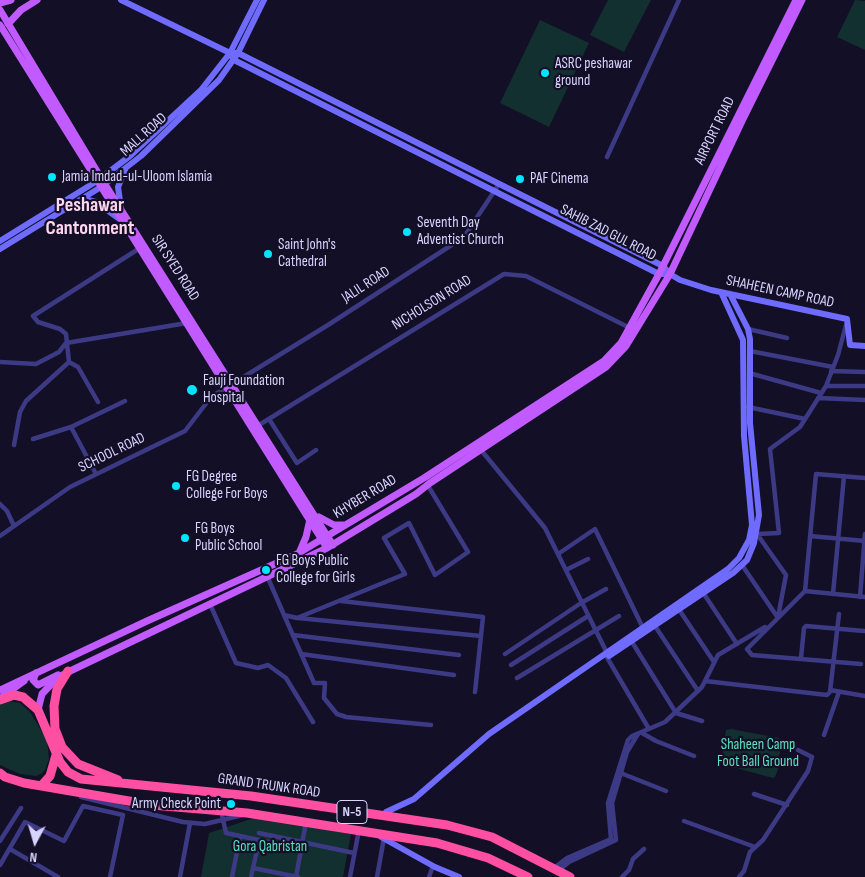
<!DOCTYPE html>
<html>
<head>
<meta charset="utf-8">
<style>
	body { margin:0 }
	#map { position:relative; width:865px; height:877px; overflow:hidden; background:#130f26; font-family:"Sofia Sans Condensed",sans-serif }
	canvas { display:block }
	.north { position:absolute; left:10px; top:817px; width:50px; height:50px; -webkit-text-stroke:4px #130f26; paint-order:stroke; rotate:186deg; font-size:14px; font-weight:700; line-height:20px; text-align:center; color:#d9d4ff }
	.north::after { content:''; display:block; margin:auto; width:18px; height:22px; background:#d9d4ff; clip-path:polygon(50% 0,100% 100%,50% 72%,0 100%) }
</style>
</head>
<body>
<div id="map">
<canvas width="865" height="877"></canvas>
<div class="north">N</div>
</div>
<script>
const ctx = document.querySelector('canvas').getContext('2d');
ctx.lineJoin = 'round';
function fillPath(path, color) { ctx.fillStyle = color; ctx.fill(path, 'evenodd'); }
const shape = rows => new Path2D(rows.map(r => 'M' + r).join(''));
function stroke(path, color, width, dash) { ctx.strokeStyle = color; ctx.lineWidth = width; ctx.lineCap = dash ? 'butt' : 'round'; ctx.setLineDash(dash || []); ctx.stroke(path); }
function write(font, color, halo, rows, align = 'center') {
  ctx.font = font + ' "Sofia Sans Condensed",sans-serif'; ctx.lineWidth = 4.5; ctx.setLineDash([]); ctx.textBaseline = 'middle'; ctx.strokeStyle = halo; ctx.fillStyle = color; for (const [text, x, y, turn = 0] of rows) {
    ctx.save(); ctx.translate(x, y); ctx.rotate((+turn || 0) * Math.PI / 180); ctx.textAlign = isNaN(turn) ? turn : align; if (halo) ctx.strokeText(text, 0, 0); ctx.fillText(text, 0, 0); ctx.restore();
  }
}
fillPath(shape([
	[608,0,651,0,624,52,590,35],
	[855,0,865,1,865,50,837,37],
	[540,20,589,43,549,127,500,103],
	[9,701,20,703,30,712,47,740,49,759,45,770,41,774,36,776,20,774,0,765,0,705],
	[731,729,779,738,782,741,779,757,781,762,775,777,773,778,721,764,726,730],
	[257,817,351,834,343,877,201,877,209,833]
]), '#12302f');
stroke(shape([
	[607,157,679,0],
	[748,329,787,338],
	[750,351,833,367],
	[0,362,36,364,59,352,66,343,187,323],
	[831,371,865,372],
	[749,373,821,393],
	[826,386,865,386],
	[818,398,865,400],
	[98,402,78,367,69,362,66,334,60,329,38,322,33,316,140,248],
	[748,407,805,419],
	[269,419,297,463,316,450],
	[259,425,504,274,526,276,626,326],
	[71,427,96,474],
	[33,439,71,427,125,401],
	[14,445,20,412,26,401,69,362],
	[481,450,545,528,607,653],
	[0,504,7,511,14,526],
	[757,534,779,533,770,449,800,427,826,386,838,355,846,325],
	[757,534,786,575,778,617],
	[0,536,70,487,185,431,211,397,328,325,464,237,499,184],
	[810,536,865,541],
	[558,554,595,529,643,628],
	[742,565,778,618],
	[566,570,588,559],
	[268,578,284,615,297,618,405,574,384,538,409,523,435,575,468,552,427,484],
	[805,591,865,597],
	[704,594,737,644],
	[833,594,844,476],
	[860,597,865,534],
	[341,601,483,617,475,692],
	[210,604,236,663,258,668,268,665,286,678,313,722],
	[680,611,714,662],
	[284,615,314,683,325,683,324,698,337,714,346,717,431,725],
	[298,618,481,636],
	[655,626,698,691],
	[293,635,459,655],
	[632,642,676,713,702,721],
	[301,654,454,675],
	[505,654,581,603,606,589],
	[605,654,649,729],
	[801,658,804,628,806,626,864,631],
	[861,664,752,655,747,649,805,591,816,474,865,478],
	[511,665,588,616],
	[517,678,619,616],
	[705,681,827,695,830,692,839,614],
	[830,690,865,696],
	[642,733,656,741,694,756],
	[824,735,839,692],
	[618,772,666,791],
	[754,794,787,805],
	[81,797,183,822,205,824,243,815],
	[221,811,226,833,301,849],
	[684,821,755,847],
	[259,833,354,853],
	[0,841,21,808],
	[10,849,58,877],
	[0,865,25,822,64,841,83,806,123,815,110,877],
	[253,868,298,877],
	[554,868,567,858,611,839,608,803,628,740,632,736,665,722,702,687,718,655,765,627],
	[558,871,569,862,616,840,612,803,627,752,638,734],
	[180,877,190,823],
	[232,877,240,837],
	[251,877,259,841],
	[296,877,306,822],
	[350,877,359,830],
	[377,877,384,838],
	[429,877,433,866],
	[622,877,629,870,633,859,644,849],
	[739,877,744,871,750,852,763,840,808,771,812,757,798,750]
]), '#3d3a85', 4.5);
stroke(shape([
	[121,0,230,53,238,53,663,266,670,274,680,280,711,290,847,319,850,345,865,346],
	[230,53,234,60,659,274,670,274],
	[79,203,88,200,96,202,121,220],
	[121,208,118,187,125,170],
	[0,241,97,181,130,156,201,90,230,53,257,0],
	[0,249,101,187,141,156,219,80,238,53,264,0],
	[609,656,733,573,747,560,754,543,759,515,750,423,750,339,748,329,730,294],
	[383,816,386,812,414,799,489,734,728,569,739,558,749,540,752,525,744,436,743,340,721,292],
	[381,837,435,867,459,877]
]), '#6f6bff', 6);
stroke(shape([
	[0,3,11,0],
	[0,10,101,178,333,545],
	[8,24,21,10,37,0],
	[0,25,327,548],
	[319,517,334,525,343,525],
	[300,551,306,537,310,519],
	[36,673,33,680,38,685,58,675],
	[0,690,147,621,297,554,424,478,604,361,621,343,659,274,796,0],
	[2,697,24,681],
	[38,710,42,694,56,679,66,673,327,548,416,494,430,483,606,367,626,346,670,274,742,121,802,0]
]), '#c25bff', 7);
stroke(shape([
	[68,671,57,689,54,706,55,729,62,747,78,764,118,780],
	[0,700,14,695,23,697,38,710,60,762,68,772,81,779,251,796,447,825,492,837,570,877],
	[0,773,5,777,24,783,152,805,247,813,437,843,488,858,528,877],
	[42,785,50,776,56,755]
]), '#ff4fa3', 9);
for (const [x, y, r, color] of [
	[545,73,5,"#00e5ff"],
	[52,177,5,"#00e5ff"],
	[520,179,5,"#00e5ff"],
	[407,232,5,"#00e5ff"],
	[268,254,5,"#00e5ff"],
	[192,390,6,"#00e5ff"],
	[176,486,5,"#00e5ff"],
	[185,538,5,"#00e5ff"],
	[266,570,5,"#00e5ff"],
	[231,804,5,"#00e5ff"]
]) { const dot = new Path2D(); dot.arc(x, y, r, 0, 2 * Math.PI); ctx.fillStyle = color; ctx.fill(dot); stroke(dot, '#130f26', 2); }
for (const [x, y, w] of [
	[352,812,30]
]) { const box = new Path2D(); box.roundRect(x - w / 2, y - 11.5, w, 23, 4); ctx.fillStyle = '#130f26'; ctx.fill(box); stroke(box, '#d9d4ff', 1); }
write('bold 14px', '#d9d4ff', null, [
	["N-5",352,812]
]);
write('15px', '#d9d4ff', '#130f26', [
	["ASRC peshawar",555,64],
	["ground",555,81],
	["Jamia Imdad-ul-Uloom Islamia",62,177],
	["PAF Cinema",530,179],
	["Seventh Day",417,223],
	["Adventist Church",417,240],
	["Saint John's",278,245],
	["Cathedral",278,262],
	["Fauji Foundation",203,381],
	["Hospital",203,398],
	["FG Degree",186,477],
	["College For Boys",186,494],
	["FG Boys",195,529],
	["Public School",195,546],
	["FG Boys Public",276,561],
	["College for Girls",276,578],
	["Army Check Point",221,804,"right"]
], 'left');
write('15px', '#d9d4ff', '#130f26', [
	["AIRPORT ROAD",715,131,-64],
	["MALL ROAD",144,135,-42],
	["SAHIB ZAD GUL ROAD",608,233,27],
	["SIR SYED ROAD",175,268,57],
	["JALIL ROAD",366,285,-33],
	["SHAHEEN CAMP ROAD",780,292,12],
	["NICHOLSON ROAD",432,303,-32],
	["SCHOOL ROAD",112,453,-26],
	["KHYBER ROAD",365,497,-31],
	["GRAND TRUNK ROAD",269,786,8]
]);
write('15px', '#5fe0c0', '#130f26', [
	["Shaheen Camp",758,745],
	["Foot Ball Ground",758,762],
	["Gora Qabristan",270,847]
]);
write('bold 20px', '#ffd6f0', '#130f26', [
	["Peshawar",90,206],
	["Cantonment",90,229]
]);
</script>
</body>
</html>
